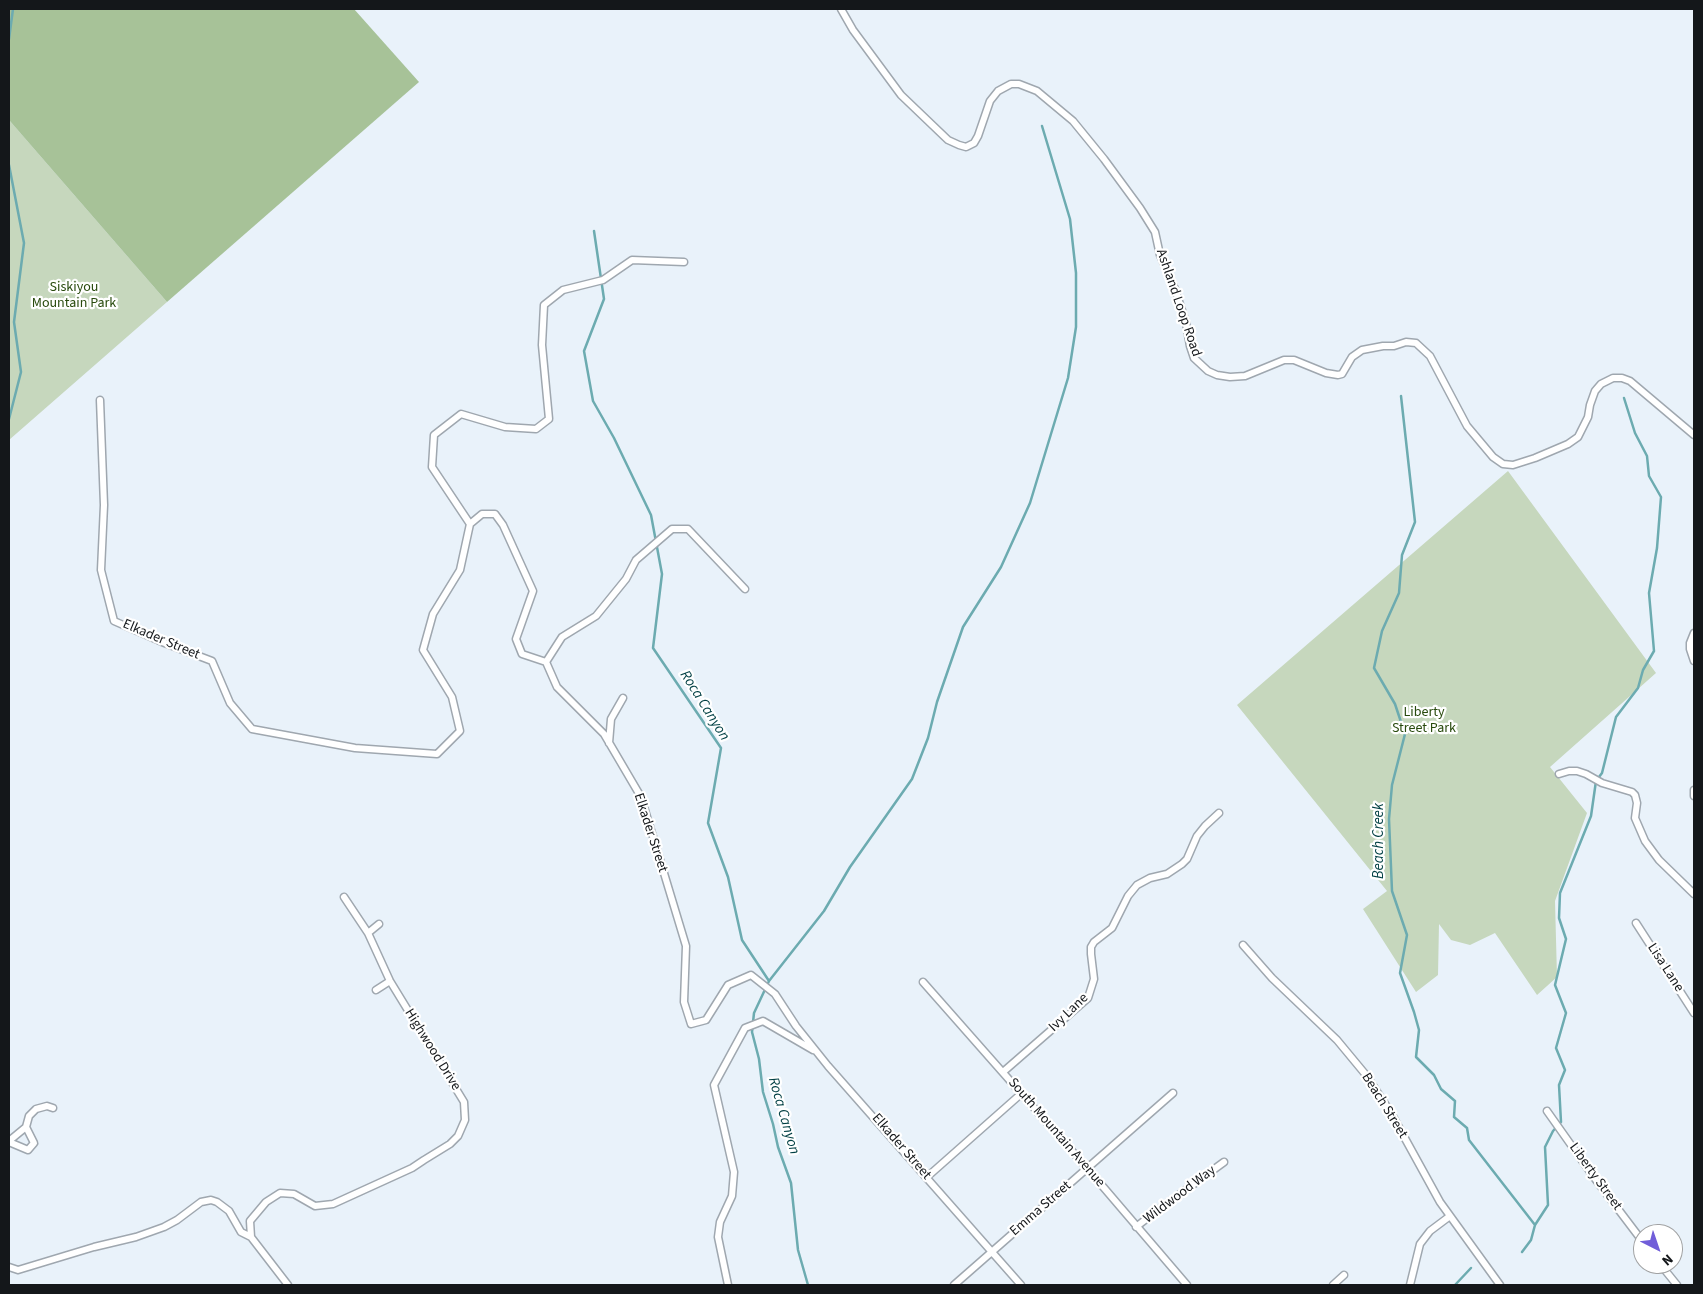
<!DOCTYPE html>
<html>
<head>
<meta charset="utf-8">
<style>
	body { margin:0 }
	#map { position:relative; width:1703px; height:1294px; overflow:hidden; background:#e9f2fa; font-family:"Source Sans 3",sans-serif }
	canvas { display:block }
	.frame { position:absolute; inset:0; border:10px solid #14171a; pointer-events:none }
	.north { position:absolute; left:1633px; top:1224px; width:50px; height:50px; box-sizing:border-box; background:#fff; border:1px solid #a1a2a3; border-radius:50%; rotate:139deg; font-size:14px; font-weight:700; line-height:20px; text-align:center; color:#14171a }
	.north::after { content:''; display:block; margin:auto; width:18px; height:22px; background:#715ed9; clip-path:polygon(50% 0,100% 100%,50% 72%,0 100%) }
</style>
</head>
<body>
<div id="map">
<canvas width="1703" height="1294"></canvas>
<div class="frame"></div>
<div class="north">N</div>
</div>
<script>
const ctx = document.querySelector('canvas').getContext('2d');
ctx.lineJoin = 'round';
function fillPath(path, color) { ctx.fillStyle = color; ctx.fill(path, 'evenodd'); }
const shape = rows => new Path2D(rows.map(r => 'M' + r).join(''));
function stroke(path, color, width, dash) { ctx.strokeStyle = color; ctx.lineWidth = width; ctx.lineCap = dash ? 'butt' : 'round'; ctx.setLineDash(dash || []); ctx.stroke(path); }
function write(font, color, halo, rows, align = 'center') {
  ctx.font = font + ' "Source Sans 3",sans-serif'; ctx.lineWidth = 4.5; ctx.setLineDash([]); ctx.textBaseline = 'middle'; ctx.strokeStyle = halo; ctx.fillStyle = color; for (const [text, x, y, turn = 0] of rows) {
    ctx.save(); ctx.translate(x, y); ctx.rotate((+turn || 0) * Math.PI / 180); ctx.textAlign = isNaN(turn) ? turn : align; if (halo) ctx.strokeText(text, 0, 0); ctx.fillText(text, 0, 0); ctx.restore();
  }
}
fillPath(shape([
	[9,120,167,302,9,440],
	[1508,471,1656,673,1550,767,1587,813,1555,901,1557,977,1537,995,1495,933,1470,945,1451,940,1439,924,1438,975,1416,992,1363,909,1387,891,1237,705]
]), '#c6d7bd');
fillPath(shape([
	[9,9,354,9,419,82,167,302,9,120]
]), '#a7c298');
stroke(shape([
	[9,39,13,9],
	[9,165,24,243,14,322,21,372,9,419],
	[594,231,604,299,584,351,593,401,614,438,651,515,662,574,653,648,721,748,708,823,728,877,742,940,769,981,754,1013,752,1032,759,1059,763,1092,773,1124,778,1147,791,1183,798,1250,808,1285],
	[1401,396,1415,522,1402,555,1399,593,1382,631,1374,668,1395,704,1405,734,1392,785,1389,819,1392,891,1407,935,1400,973,1414,1012,1419,1030,1416,1057,1434,1075,1441,1089,1455,1101,1454,1117,1467,1128,1469,1140,1535,1225,1531,1240,1522,1252],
	[769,981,824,911,850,867,912,779,928,738,937,702,963,627,1001,567,1030,503,1068,378,1076,327,1076,273,1070,219,1042,126],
	[1535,1225,1548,1205,1545,1147,1553,1131,1561,1122,1559,1085,1565,1070,1556,1048,1566,1013,1555,985,1566,939,1559,918,1560,893,1591,816,1596,781,1602,773,1616,717,1638,688,1643,670,1654,651,1649,593,1657,548,1661,497,1649,476,1647,456,1635,433,1624,398],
	[1455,1285,1471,1268]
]), '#6cabb0', 2.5);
const minor = shape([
	[841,9,853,30,901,95,948,140,959,145,966,147,974,143,978,136,990,101,998,91,1011,84,1019,84,1037,91,1073,121,1104,159,1140,208,1155,232,1160,255,1175,289,1186,323,1190,346,1194,358,1208,371,1217,375,1230,377,1245,376,1284,360,1294,360,1326,373,1338,375,1342,374,1352,357,1362,350,1383,346,1394,346,1406,342,1416,343,1430,356,1467,426,1493,457,1503,464,1513,465,1535,458,1568,444,1578,437,1588,417,1590,405,1595,391,1601,384,1613,378,1622,378,1630,381,1694,435],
	[100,400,104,505,101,570,114,621,162,642,212,661,230,703,252,729,355,748,437,754,460,731,452,697,423,650,433,614,460,570,470,524,482,514,495,514,503,525,533,591,516,639,522,654,546,662],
	[470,524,432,467,434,435,461,414,505,427,536,429,549,419,542,345,544,305,563,290,603,280,632,260,684,262],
	[1694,633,1690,643,1690,649,1694,661],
	[546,662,557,687,604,734,641,797,686,946,684,1002,691,1024,706,1020,728,985,751,975,775,994,796,1026,828,1066,1021,1285],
	[546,662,562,637,596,616,626,579,636,560,672,529,688,529,745,589],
	[609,743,611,719,623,698],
	[1559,774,1569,771,1577,771,1586,774,1602,783,1632,792,1635,795,1637,803,1635,818,1645,841,1659,860,1694,894],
	[1694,790,1694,796],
	[1636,923,1694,1013],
	[368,933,379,924],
	[1243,945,1272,978,1337,1040,1366,1075,1391,1113,1440,1202,1500,1285],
	[923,982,1087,1168,1187,1285],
	[376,990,390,981],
	[1003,1072,1088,998,1094,979,1091,954,1091,947,1094,942,1112,928,1128,896,1137,885,1150,878,1167,874,1182,864,1187,859,1197,836,1205,826,1219,813],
	[1547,1111,1593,1176,1643,1242],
	[26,1127,29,1116,36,1109,47,1106,53,1108],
	[9,1141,26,1127,34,1143,28,1150,9,1142],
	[927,1177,1022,1093],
	[1136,1227,1150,1216,1224,1162],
	[1660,1264,1677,1285],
	[9,1267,18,1270,94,1247,136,1237,164,1227,177,1220,201,1202,211,1200,217,1202,229,1211,241,1232,251,1237],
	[288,1285,251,1237,250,1221,266,1202,280,1193,294,1194,315,1206,333,1204,412,1168,424,1160,450,1144,458,1136,465,1120,464,1102,390,981,368,933,344,897],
	[728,1285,718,1237,720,1222,732,1196,734,1172,714,1085,745,1028,763,1021,813,1050],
	[954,1285,1173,1093],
	[1333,1285,1344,1275],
	[1410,1285,1420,1244,1430,1231,1450,1216]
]);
stroke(minor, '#9fa7af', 9);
stroke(minor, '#fff', 6);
write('14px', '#284a0d', '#fff', [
	["Siskiyou",74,288],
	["Mountain Park",74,304],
	["Liberty",1424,713],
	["Street Park",1424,729]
]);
write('14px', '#14171a', '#fff', [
	["Ashland Loop Road",1178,303,71],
	["Elkader Street",161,640,23],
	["Elkader Street",650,833,72],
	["Lisa Lane",1665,968,57],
	["Ivy Lane",1069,1013,-44],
	["Highwood Drive",432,1050,58],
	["Beach Street",1384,1106,58],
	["South Mountain Avenue",1056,1133,49],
	["Elkader Street",901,1147,49],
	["Liberty Street",1595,1177,54],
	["Wildwood Way",1180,1195,-37],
	["Emma Street",1041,1209,-41]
]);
write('italic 15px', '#003f43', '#fff', [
	["Roca Canyon",704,706,58],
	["Beach Creek",1380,841,-90],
	["Roca Canyon",783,1116,74]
]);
</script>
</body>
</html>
